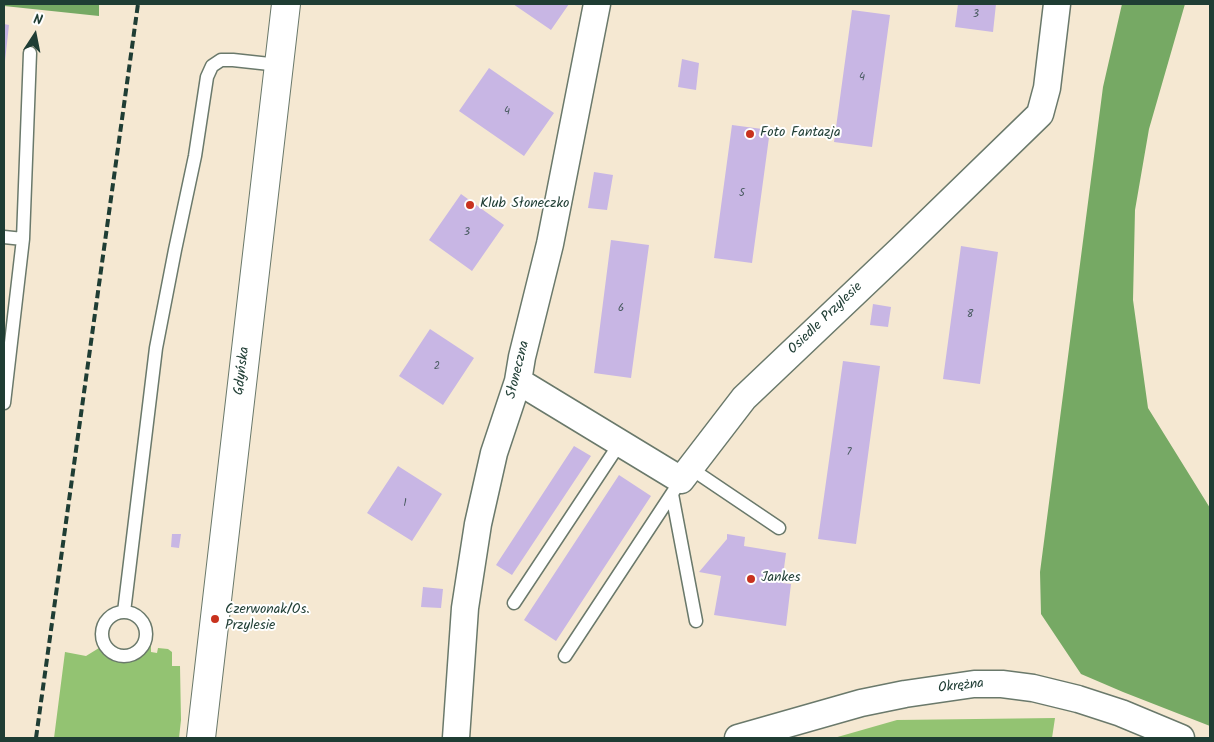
<!DOCTYPE html>
<html>
<head>
<meta charset="utf-8">
<style>
	body { margin:0 }
	#map { position:relative; width:1214px; height:742px; overflow:hidden; background:#f5e8d2; font-family:Kalam,sans-serif }
	canvas { display:block }
	.frame { position:absolute; inset:0; border:5px solid #1f3d34; pointer-events:none }
	.north { position:absolute; left:10px; top:10px; width:50px; height:50px; -webkit-text-stroke:4px #fff; paint-order:stroke; rotate:11deg; font-size:14px; font-weight:700; line-height:20px; text-align:center; color:#1f3d34 }
	.north::after { content:''; display:block; margin:auto; width:18px; height:22px; background:#1f3d34; clip-path:polygon(50% 0,100% 100%,50% 72%,0 100%) }
</style>
</head>
<body>
<div id="map">
<canvas width="1214" height="742"></canvas>
<div class="frame"></div>
<div class="north">N</div>
</div>
<script>
const ctx = document.querySelector('canvas').getContext('2d');
ctx.lineJoin = 'round';
function fillPath(path, color) { ctx.fillStyle = color; ctx.fill(path, 'evenodd'); }
const shape = rows => new Path2D(rows.map(r => 'M' + r).join(''));
function stroke(path, color, width, dash) { ctx.strokeStyle = color; ctx.lineWidth = width; ctx.lineCap = dash ? 'butt' : 'round'; ctx.setLineDash(dash || []); ctx.stroke(path); }
function write(font, color, halo, rows, align = 'center') {
  ctx.font = font + ' Kalam,sans-serif'; ctx.lineWidth = 4; ctx.setLineDash([]); ctx.textBaseline = 'middle'; ctx.strokeStyle = halo; ctx.fillStyle = color; for (const [text, x, y, turn = 0] of rows) {
    ctx.save(); ctx.translate(x, y); ctx.rotate((+turn || 0) * Math.PI / 180); ctx.textAlign = isNaN(turn) ? turn : align; if (halo) ctx.strokeText(text, 0, 0); ctx.fillText(text, 0, 0); ctx.restore();
  }
}
fillPath(shape([
	[149,645,151,646,151,652,157,653,158,648,168,649,172,652,172,666,180,666,181,720,179,738,54,738,65,652,86,656,99,648,105,655,114,660,125,662,137,659,144,652],
	[1055,718,1052,738,834,738,897,720]
]), '#93c372');
fillPath(shape([
	[4,4,99,4,99,16,4,6],
	[1122,4,1185,4,1149,129,1135,210,1133,300,1148,408,1210,508,1210,726,1123,692,1081,674,1041,614,1040,572,1103,87]
]), '#76a964');
fillPath(shape([
	[513,4,569,4,551,30],
	[958,4,996,4,993,32,955,27],
	[852,10,890,15,872,147,834,142],
	[4,24,9,25,5,61,4,61],
	[682,59,699,63,696,90,678,87],
	[489,68,554,113,524,156,459,111],
	[732,125,770,130,752,263,714,258],
	[594,172,613,175,607,210,588,208],
	[461,194,504,225,472,271,429,240],
	[611,240,649,245,631,378,594,373],
	[961,246,998,252,980,384,943,379],
	[873,304,891,307,888,327,870,325],
	[430,329,474,358,443,405,399,376],
	[843,361,880,366,856,544,818,539],
	[574,446,591,456,512,575,496,565],
	[398,466,442,494,412,541,367,513],
	[619,475,651,496,556,641,524,620],
	[172,534,181,534,179,548,171,547],
	[727,534,745,537,744,546,786,553,782,583,791,584,786,626,714,615,721,576,699,572,727,539],
	[423,587,443,589,441,608,421,607]
]), '#c8b6e4');
const service = shape([
	[4,237,23,239],
	[4,403,23,239,30,53],
	[690,468,779,528],
	[672,494,696,621],
	[514,603,620,443],
	[124,612,156,348,175,250,195,156,207,77,212,66,221,60,233,60,279,65],
	'102 634a22 22 0 1 1 44 0a22 22 0 1 1-44 0Z',
	[565,656,681,480]
]);
const minor = shape([
	[518,381,681,480,744,398,901,249,1040,114,1047,88,1057,4],
	[456,738,465,608,478,524,494,453,518,381,522,357,550,244,597,4],
	[738,738,861,703,905,694,974,684,1002,684,1033,688,1078,699,1121,713,1181,738]
]);
const secondary = shape([
	[201,738,286,4]
]);
stroke(service, '#6a796b', 15);
stroke(minor, '#6a796b', 29);
stroke(secondary, '#6a796b', 30);
stroke(service, '#fff', 12);
stroke(minor, '#fff', 26);
stroke(secondary, '#fff', 28);
stroke(shape([
	[36,738,138,4]
]), '#1f3d34', 4, [8, 4]);
for (const [x, y, r, color] of [
	[750,134,5,"#c8321e"],
	[470,205,5,"#c8321e"],
	[751,579,5,"#c8321e"],
	[215,619,5,"#c8321e"]
]) { const dot = new Path2D(); dot.arc(x, y, r, 0, 2 * Math.PI); ctx.fillStyle = color; ctx.fill(dot); stroke(dot, '#fff', 2); }
write('11px', '#495b60', null, [
	["3",976,15],
	["4",862,78],
	["4",507,112],
	["5",742,194],
	["3",467,233],
	["6",621,309],
	["8",970,315],
	["2",437,367],
	["7",849,453],
	["1",405,504]
]);
write('14px', '#1f3d34', '#fff', [
	["Foto Fantazja",760,134],
	["Klub Słoneczko",480,205],
	["Jankes",761,579],
	["Czerwonak/Os.",225,611],
	["Przylesie",225,627]
], 'left');
write('14px', '#1f3d34', '#fff', [
	["Osiedle Przylesie",826,319,-44],
	["Słoneczna",519,370,-76],
	["Gdyńska",243,371,-83],
	["Okrężna",961,687,-6]
]);
</script>
</body>
</html>
